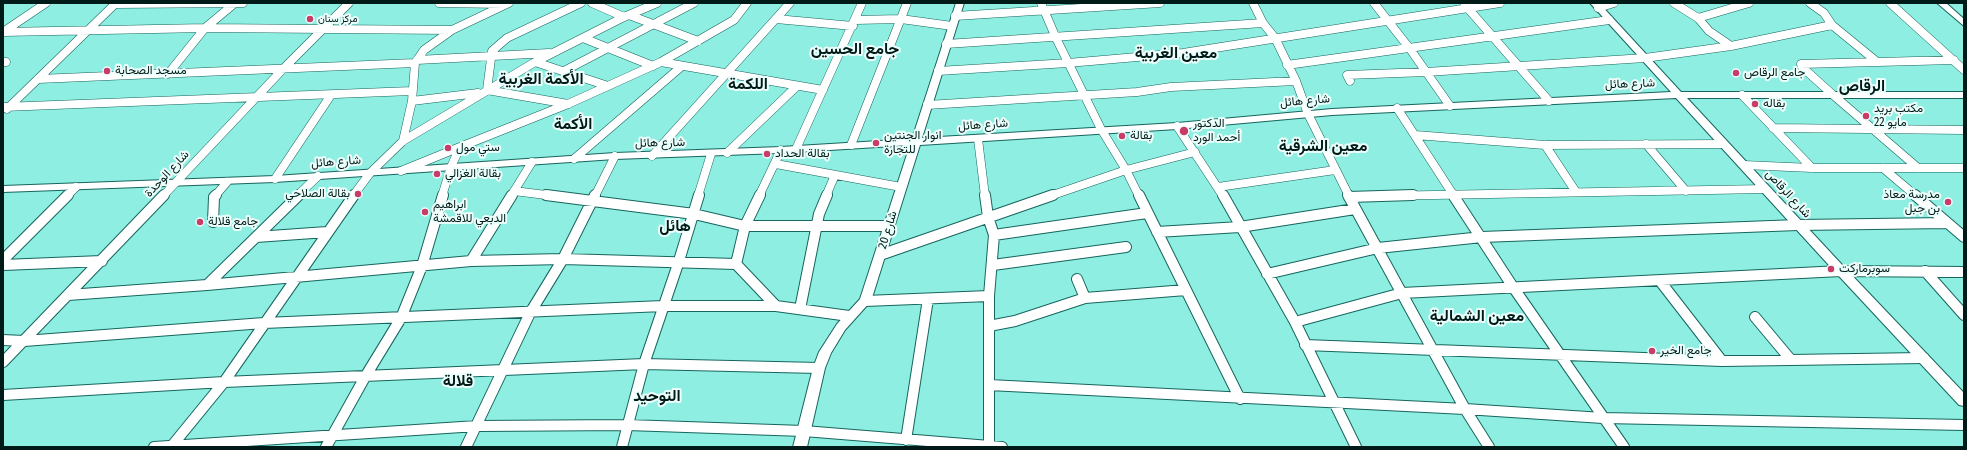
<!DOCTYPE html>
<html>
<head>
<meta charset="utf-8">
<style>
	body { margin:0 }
	#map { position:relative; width:1967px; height:450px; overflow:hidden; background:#8eeee2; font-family:"Fira Sans Condensed",sans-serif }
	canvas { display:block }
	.frame { position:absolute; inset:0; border:4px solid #001a17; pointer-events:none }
</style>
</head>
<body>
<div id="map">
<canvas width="1967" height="450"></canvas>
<div class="frame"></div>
</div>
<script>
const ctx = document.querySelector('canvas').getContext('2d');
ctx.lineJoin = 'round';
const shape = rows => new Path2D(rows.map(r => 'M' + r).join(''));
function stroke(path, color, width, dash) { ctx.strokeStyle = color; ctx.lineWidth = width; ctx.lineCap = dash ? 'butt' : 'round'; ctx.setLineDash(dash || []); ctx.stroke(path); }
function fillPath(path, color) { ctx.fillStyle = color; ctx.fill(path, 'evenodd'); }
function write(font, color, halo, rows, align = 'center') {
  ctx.font = font + ' "Fira Sans Condensed",Vazirmatn,sans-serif'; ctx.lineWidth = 4; ctx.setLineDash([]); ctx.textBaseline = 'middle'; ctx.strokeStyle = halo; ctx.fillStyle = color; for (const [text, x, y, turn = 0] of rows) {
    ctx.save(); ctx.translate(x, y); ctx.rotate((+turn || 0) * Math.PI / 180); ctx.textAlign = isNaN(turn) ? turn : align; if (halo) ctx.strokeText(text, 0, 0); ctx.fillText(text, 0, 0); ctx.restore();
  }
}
const minorFar1 = shape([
	[439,3,504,4],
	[592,3,624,17],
	[1041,3,1056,38,1101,129,1126,170,1139,196],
	[1253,3,1263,23,1275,38,1296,81,1308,114,1349,196],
	[1374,3,1410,49,1450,106],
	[1674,3,1698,18,1709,31,1731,46],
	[1810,3,1824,13,1832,25,1876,61],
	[1890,3,1964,70],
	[115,4,243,3],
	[1465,5,1549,101],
	[1598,8,1614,3],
	[629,15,698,41],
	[955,16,1160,3],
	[1698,18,1749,3],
	[776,19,853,26],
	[855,20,901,19,952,26],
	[3,32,205,28,452,30],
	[3,32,46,3],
	[583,38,653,66],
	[946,44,1263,23],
	[417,60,549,53],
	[3,62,6,62],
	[535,62,608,86],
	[661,62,823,90],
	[1287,65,1609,20],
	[564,71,694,3],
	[938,71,1068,63,1183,53,1500,3],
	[168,74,205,28,235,3],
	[38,79,415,63],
	[1350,81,1347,75,1426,72,1645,58,1731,46,1832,25],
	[1742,95,1812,168],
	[412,101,478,93],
	[568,104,487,90,492,51,507,38,581,3],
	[927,105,1137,92,1171,87,1296,81],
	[3,107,412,91],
	[1397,108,1454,196],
	[7,109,116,3],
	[1177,126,1223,196],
	[1773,128,1964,130],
	[1415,135,1545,145,1723,144],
	[978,139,985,196],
	[403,141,412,101,415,63,424,50,452,30,509,3],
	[1646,144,1686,191],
	[851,145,907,3],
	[1545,145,1576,192],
	[796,149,862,3],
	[727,153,797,86],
	[652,156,790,3],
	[574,159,682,66],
	[776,164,901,187],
	[1744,165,1812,168,1964,168],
	[1883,168,1916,196],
	[1918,168,1832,94,1802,67,1801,64,1954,60],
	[401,171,460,147],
	[275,179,331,95],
	[1218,187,1335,170],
	[514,191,554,196],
	[67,196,76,187],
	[163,196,283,69,349,3],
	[215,196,227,182],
	[297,196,318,176],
	[353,196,370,173,403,141,535,62,624,17,657,3],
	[442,196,451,167,460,147,568,104,661,62,734,20,747,3],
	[511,196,532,162],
	[595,196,615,156],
	[698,196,711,154],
	[759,196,781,150],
	[826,196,835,175],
	[1050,196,1126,170,1195,152],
	[1379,196,1765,189]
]);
const minor = shape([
	[546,195,694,214,745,226,888,226],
	[760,195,745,226,736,264,776,306],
	[985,195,988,217,994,235,989,296,989,447],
	[1139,195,1240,399],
	[1223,195,1295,322,1356,447],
	[1348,195,1465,409,1489,447],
	[1453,195,1513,287,1624,447],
	[1915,195,1964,237],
	[1349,197,1413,195],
	[213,222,214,197,216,195],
	[1157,232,1240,227,1355,209],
	[994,235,1147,213],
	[256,237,327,232],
	[880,255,1053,195],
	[3,260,68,195],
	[471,261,512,195],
	[3,265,102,261],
	[993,265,1126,247],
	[1925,271,1964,315],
	[1267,274,1378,248,1482,237,1798,225,1947,223],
	[1660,281,1722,361],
	[207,285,299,195],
	[68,295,207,285,471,261,563,259,736,264],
	[1085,298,1186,290],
	[865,301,989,296],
	[800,309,819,214,827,195],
	[1755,317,1791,360],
	[1295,322,1402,293,1841,271,1964,272],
	[989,326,1015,321,1085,298,1077,279],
	[3,340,24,341,264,323,663,306,776,306,849,316],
	[1305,345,1722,361,1924,358],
	[3,362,164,195],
	[989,385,1465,409,1603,418,1964,425],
	[3,395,224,382,644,364,819,368],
	[906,440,928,299],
	[154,447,477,426,627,425,804,431,1002,447],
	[171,447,224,382,354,195],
	[326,447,365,377,401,318,422,266,443,195],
	[466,447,530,313,563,259,595,195],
	[622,447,644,364,678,264,699,195]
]);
const tertiary = shape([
	[956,3,964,3,922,138,1177,123,1332,109,1671,92,1590,3,1599,3,1681,92,1964,92,1964,98,1687,98,1845,268,1964,393,1964,406,1959,405,1837,274,1676,98,1332,115,1177,129,920,145,871,301,845,330,831,353,825,368,807,447,793,447,813,368,819,352,837,324,860,299,910,145,781,153,615,159,275,182,3,192,3,186,275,176,615,153,781,147,912,139,956,3],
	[1937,3,1946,3,1964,19,1964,26,1937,3]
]);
stroke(minorFar1, '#16655e', 9);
stroke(minor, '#16655e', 12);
stroke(tertiary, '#16655e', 2);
stroke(minorFar1, '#fff', 8);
stroke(minor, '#fff', 10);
fillPath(tertiary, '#fff');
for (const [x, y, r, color] of [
	[310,19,4,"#c93b69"],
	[107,71,4,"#c93b69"],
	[1736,73,4,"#c93b69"],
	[1755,104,4,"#c93b69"],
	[1866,116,4,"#c93b69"],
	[1184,131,5,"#c93b69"],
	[1122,136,4,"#c93b69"],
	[876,143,4,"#c93b69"],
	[448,148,4,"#c93b69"],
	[767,154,4,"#c93b69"],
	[437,174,4,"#c93b69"],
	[358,194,4,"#c93b69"],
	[1948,202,4,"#c93b69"],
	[425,212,4,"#c93b69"],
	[200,222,4,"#c93b69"],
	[1831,269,4,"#c93b69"],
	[1652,351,4,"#c93b69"]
]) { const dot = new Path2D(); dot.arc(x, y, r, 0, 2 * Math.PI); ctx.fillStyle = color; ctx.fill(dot); stroke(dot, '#edfffc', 1.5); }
write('10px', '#001a17', '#edfffc', [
	["مركز سنان",318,19]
], 'left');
write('12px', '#001a17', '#edfffc', [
	["مسجد الصحابة",115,71],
	["جامع الرقاص",1744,73],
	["بقاله",1763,104],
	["مكتب بريد",1874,109],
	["22 مايو",1874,123],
	["الدكتور",1193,124],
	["أحمد الورد",1193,138],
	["انوار الجنتين",884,136],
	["للتجارة",884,150],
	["بقالة",1130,136],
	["ستي مول",456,148],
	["بقالة الحداد",775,154],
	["بقالة الغزالي",445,174],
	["بقالة الصلاحي",350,194,"right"],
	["مدرسة معاذ",1940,195,"right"],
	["بن جبل",1940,209,"right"],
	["ابراهيم",433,205],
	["الدبعي للاقمشة",433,219],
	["جامع قلالة",208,222],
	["سوبرماركت",1839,269],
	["جامع الخير",1660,351]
], 'left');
write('12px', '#001a17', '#edfffc', [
	["شارع هائل",1630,84,-2],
	["شارع هائل",1305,101,-5],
	["شارع هائل",983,125,-4],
	["شارع هائل",660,143,-1],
	["شارع هائل",336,162,-4],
	["شارع الوحدة",167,174,-47],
	["شارع الرقاص",1788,194,47],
	["شارع 20",888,230,-73]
]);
write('bold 16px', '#001a17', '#edfffc', [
	["جامع الحسين",855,50],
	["معين الغربية",1176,54],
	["الأكمة الغربية",541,80],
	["اللكمة",748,85],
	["الرقاص",1862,87],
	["الأكمة",573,125],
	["معين الشرقية",1323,147],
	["هائل",675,227],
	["معين الشمالية",1477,317],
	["قلالة",458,382],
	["التوحيد",657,397]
]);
</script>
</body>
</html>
